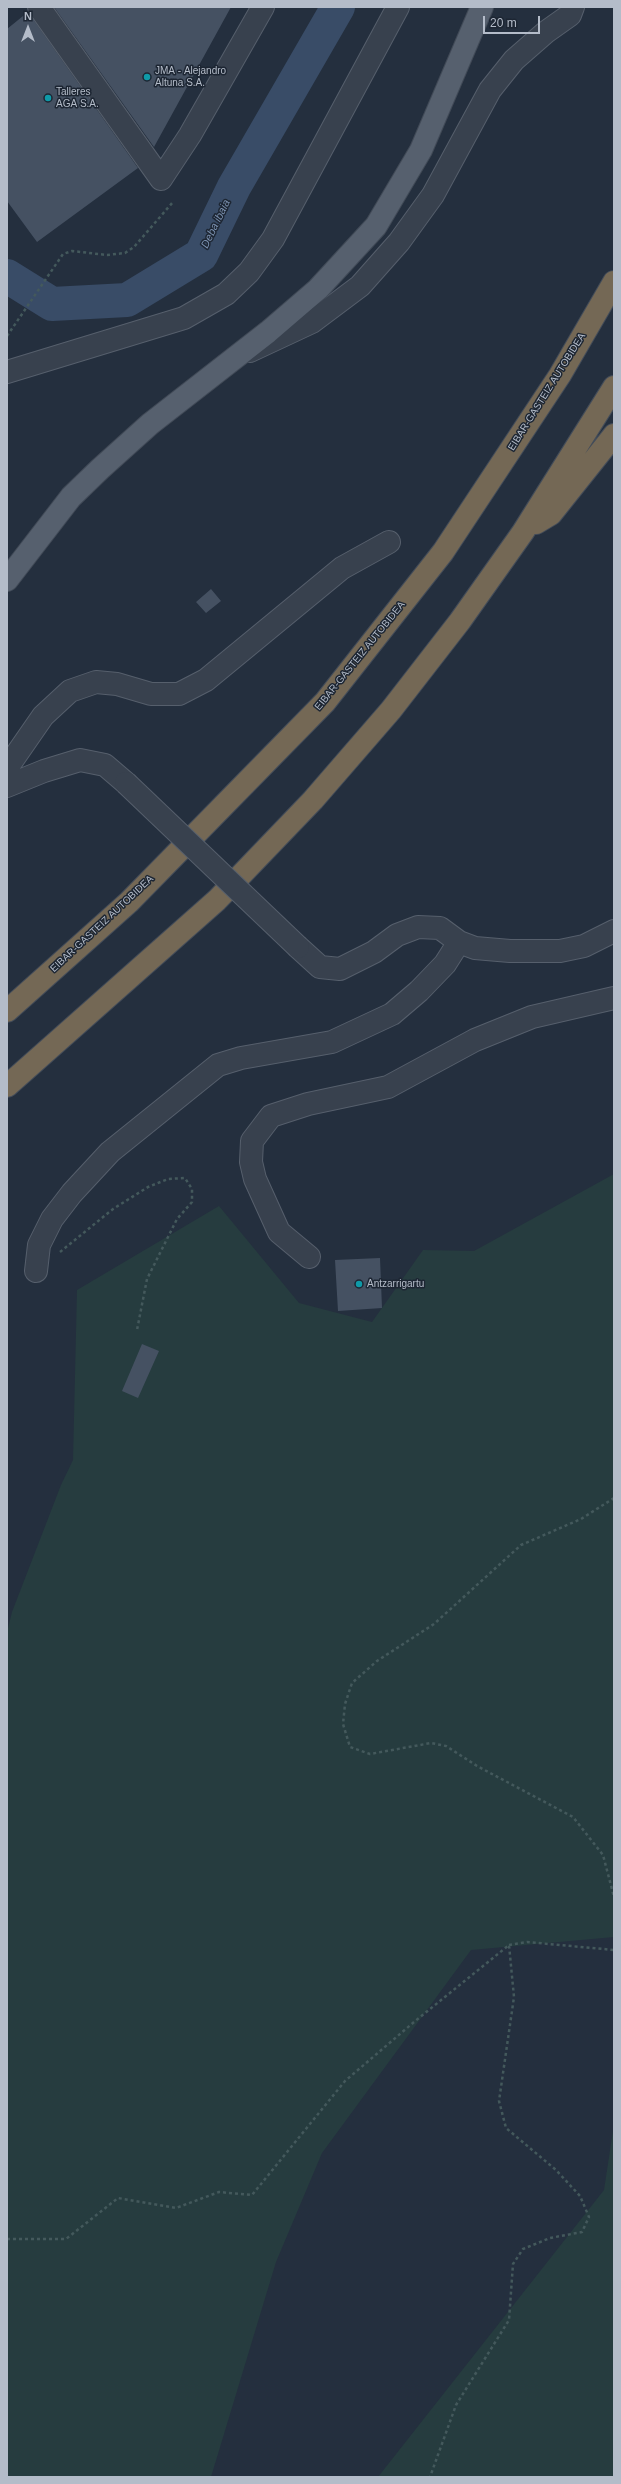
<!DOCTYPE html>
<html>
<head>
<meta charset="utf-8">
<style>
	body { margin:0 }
	#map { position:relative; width:621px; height:2484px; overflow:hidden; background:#242f3e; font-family:Arial,sans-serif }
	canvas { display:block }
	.frame { position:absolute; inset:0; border:8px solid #b4bcc9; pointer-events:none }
	.north { position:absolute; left:8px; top:8px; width:40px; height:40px; -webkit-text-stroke:3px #1d2633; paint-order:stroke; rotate:0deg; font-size:11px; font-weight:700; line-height:16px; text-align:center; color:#b4bcc9 }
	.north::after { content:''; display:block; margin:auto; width:14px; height:18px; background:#b4bcc9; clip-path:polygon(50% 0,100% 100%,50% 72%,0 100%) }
	.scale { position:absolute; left:483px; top:16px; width:57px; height:18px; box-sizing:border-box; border:2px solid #b4bcc9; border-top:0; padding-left:5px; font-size:12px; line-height:14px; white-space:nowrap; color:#b4bcc9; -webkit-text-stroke:3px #1d2633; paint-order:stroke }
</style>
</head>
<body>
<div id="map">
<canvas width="621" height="2484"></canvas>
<div class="frame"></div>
<div class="north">N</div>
<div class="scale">20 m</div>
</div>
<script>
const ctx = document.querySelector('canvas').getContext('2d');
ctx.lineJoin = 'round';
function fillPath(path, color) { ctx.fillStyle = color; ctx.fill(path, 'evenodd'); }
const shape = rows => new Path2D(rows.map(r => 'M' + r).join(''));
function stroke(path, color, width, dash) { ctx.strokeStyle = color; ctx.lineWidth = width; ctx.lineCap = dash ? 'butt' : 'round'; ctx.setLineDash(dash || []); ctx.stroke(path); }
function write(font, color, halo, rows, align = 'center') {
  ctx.font = font + ' Arial,sans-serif'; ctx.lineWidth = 3; ctx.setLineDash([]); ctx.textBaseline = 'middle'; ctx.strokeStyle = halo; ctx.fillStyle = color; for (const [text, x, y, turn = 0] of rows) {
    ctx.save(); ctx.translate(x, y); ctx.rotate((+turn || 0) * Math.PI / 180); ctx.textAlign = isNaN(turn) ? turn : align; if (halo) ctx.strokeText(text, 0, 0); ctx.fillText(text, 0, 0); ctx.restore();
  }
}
fillPath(shape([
	[614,1174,614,1937,471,1950,322,2153,276,2262,211,2477,7,2477,7,1632,12,1612,61,1485,73,1460,77,1290,219,1206,299,1303,372,1322,423,1250,474,1251],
	[614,2124,614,2477,378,2477,604,2190]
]), '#263c3f');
stroke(shape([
	[7,276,52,304,127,300,201,255,234,187,338,7]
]), '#394c67', 34);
fillPath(shape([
	[54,7,231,7,154,147],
	[28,12,138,168,37,242,7,201,7,29],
	[211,589,221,601,206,613,196,602],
	[380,1258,382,1308,338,1311,335,1260],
	[142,1344,159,1351,138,1398,122,1391]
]), '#455162');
const minor = shape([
	[39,7,161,179,190,135,263,7],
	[250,351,312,322,360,286,399,242,433,195,490,90,514,60,546,32,570,15,573,7],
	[7,372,184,318,226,294,249,272,273,239,398,7],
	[7,768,43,716,70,691,96,682,117,684,151,694,179,694,206,680,342,568,389,542],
	[7,786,44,771,80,760,105,765,126,783],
	[298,947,320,967,340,969,374,952,397,935,418,927,440,928,459,942,475,948,510,951,560,951,584,946,614,931],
	[309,1257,279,1232,255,1179,251,1162,252,1141,271,1116,308,1104,388,1087,475,1040,532,1017,614,998],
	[36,1271,39,1245,52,1219,72,1193,110,1152,218,1065,241,1058,332,1042,392,1014,419,991,445,964,459,942]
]);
const primary = shape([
	[7,580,71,497,100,469,150,424,268,332,318,289,376,226,421,150,482,7]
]);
const motorway = shape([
	[536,523,551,514,614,435],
	[7,1011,129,902,325,702,443,552,560,375,614,282],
	[7,1086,217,900,313,800,391,710,460,621,523,532,614,387]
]);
stroke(minor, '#565f6c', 24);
stroke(primary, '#414a57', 24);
stroke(motorway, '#434c59', 24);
stroke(shape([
	[7,336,63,254,72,251,107,255,125,253,134,247,173,202],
	[60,1252,113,1209,148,1187,168,1179,185,1178,192,1189,192,1202,177,1219,147,1279,137,1330],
	[614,1498,581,1519,521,1545,434,1624,377,1661,352,1683,345,1704,343,1724,350,1747,370,1754,431,1743,446,1746,477,1766,573,1817,603,1855,614,1897],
	[509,1945,527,1942,614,1950],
	[7,2239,66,2239,118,2198,176,2208,219,2192,252,2195,345,2081,414,2022,509,1945,514,1997,499,2101,506,2128,556,2170,580,2196,589,2217,582,2232,550,2238,523,2249,513,2264,509,2320,456,2405,430,2477]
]), '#44595c', 2.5, [3, 3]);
stroke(minor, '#38414e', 22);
stroke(primary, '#56606e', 22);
stroke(motorway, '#746855', 22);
const minorBridge = shape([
	[126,783,298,947]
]);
stroke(minorBridge, '#565f6c', 24, []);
stroke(minorBridge, '#38414e', 22);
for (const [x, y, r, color] of [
	[147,77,4,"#0f9aa8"],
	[48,98,4,"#0f9aa8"],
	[359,1284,4,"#0f9aa8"]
]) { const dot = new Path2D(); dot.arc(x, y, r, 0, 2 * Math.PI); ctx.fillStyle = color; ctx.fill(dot); stroke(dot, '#1d2633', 1.5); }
write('10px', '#b4bcc9', '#1d2633', [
	["JMA - Alejandro",155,71],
	["Altuna S.A.",155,83],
	["Talleres",56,92],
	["AGA S.A.",56,104],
	["Antzarrigartu",367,1284]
], 'left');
write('10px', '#b4bcc9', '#1d2633', [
	["EIBAR-GASTEIZ AUTOBIDEA",547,392,-58],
	["EIBAR-GASTEIZ AUTOBIDEA",360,656,-51],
	["EIBAR-GASTEIZ AUTOBIDEA",102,924,-43]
]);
write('italic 11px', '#7c92b1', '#1d2633', [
	["Deba ibaia",216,224,-64]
]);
</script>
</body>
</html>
